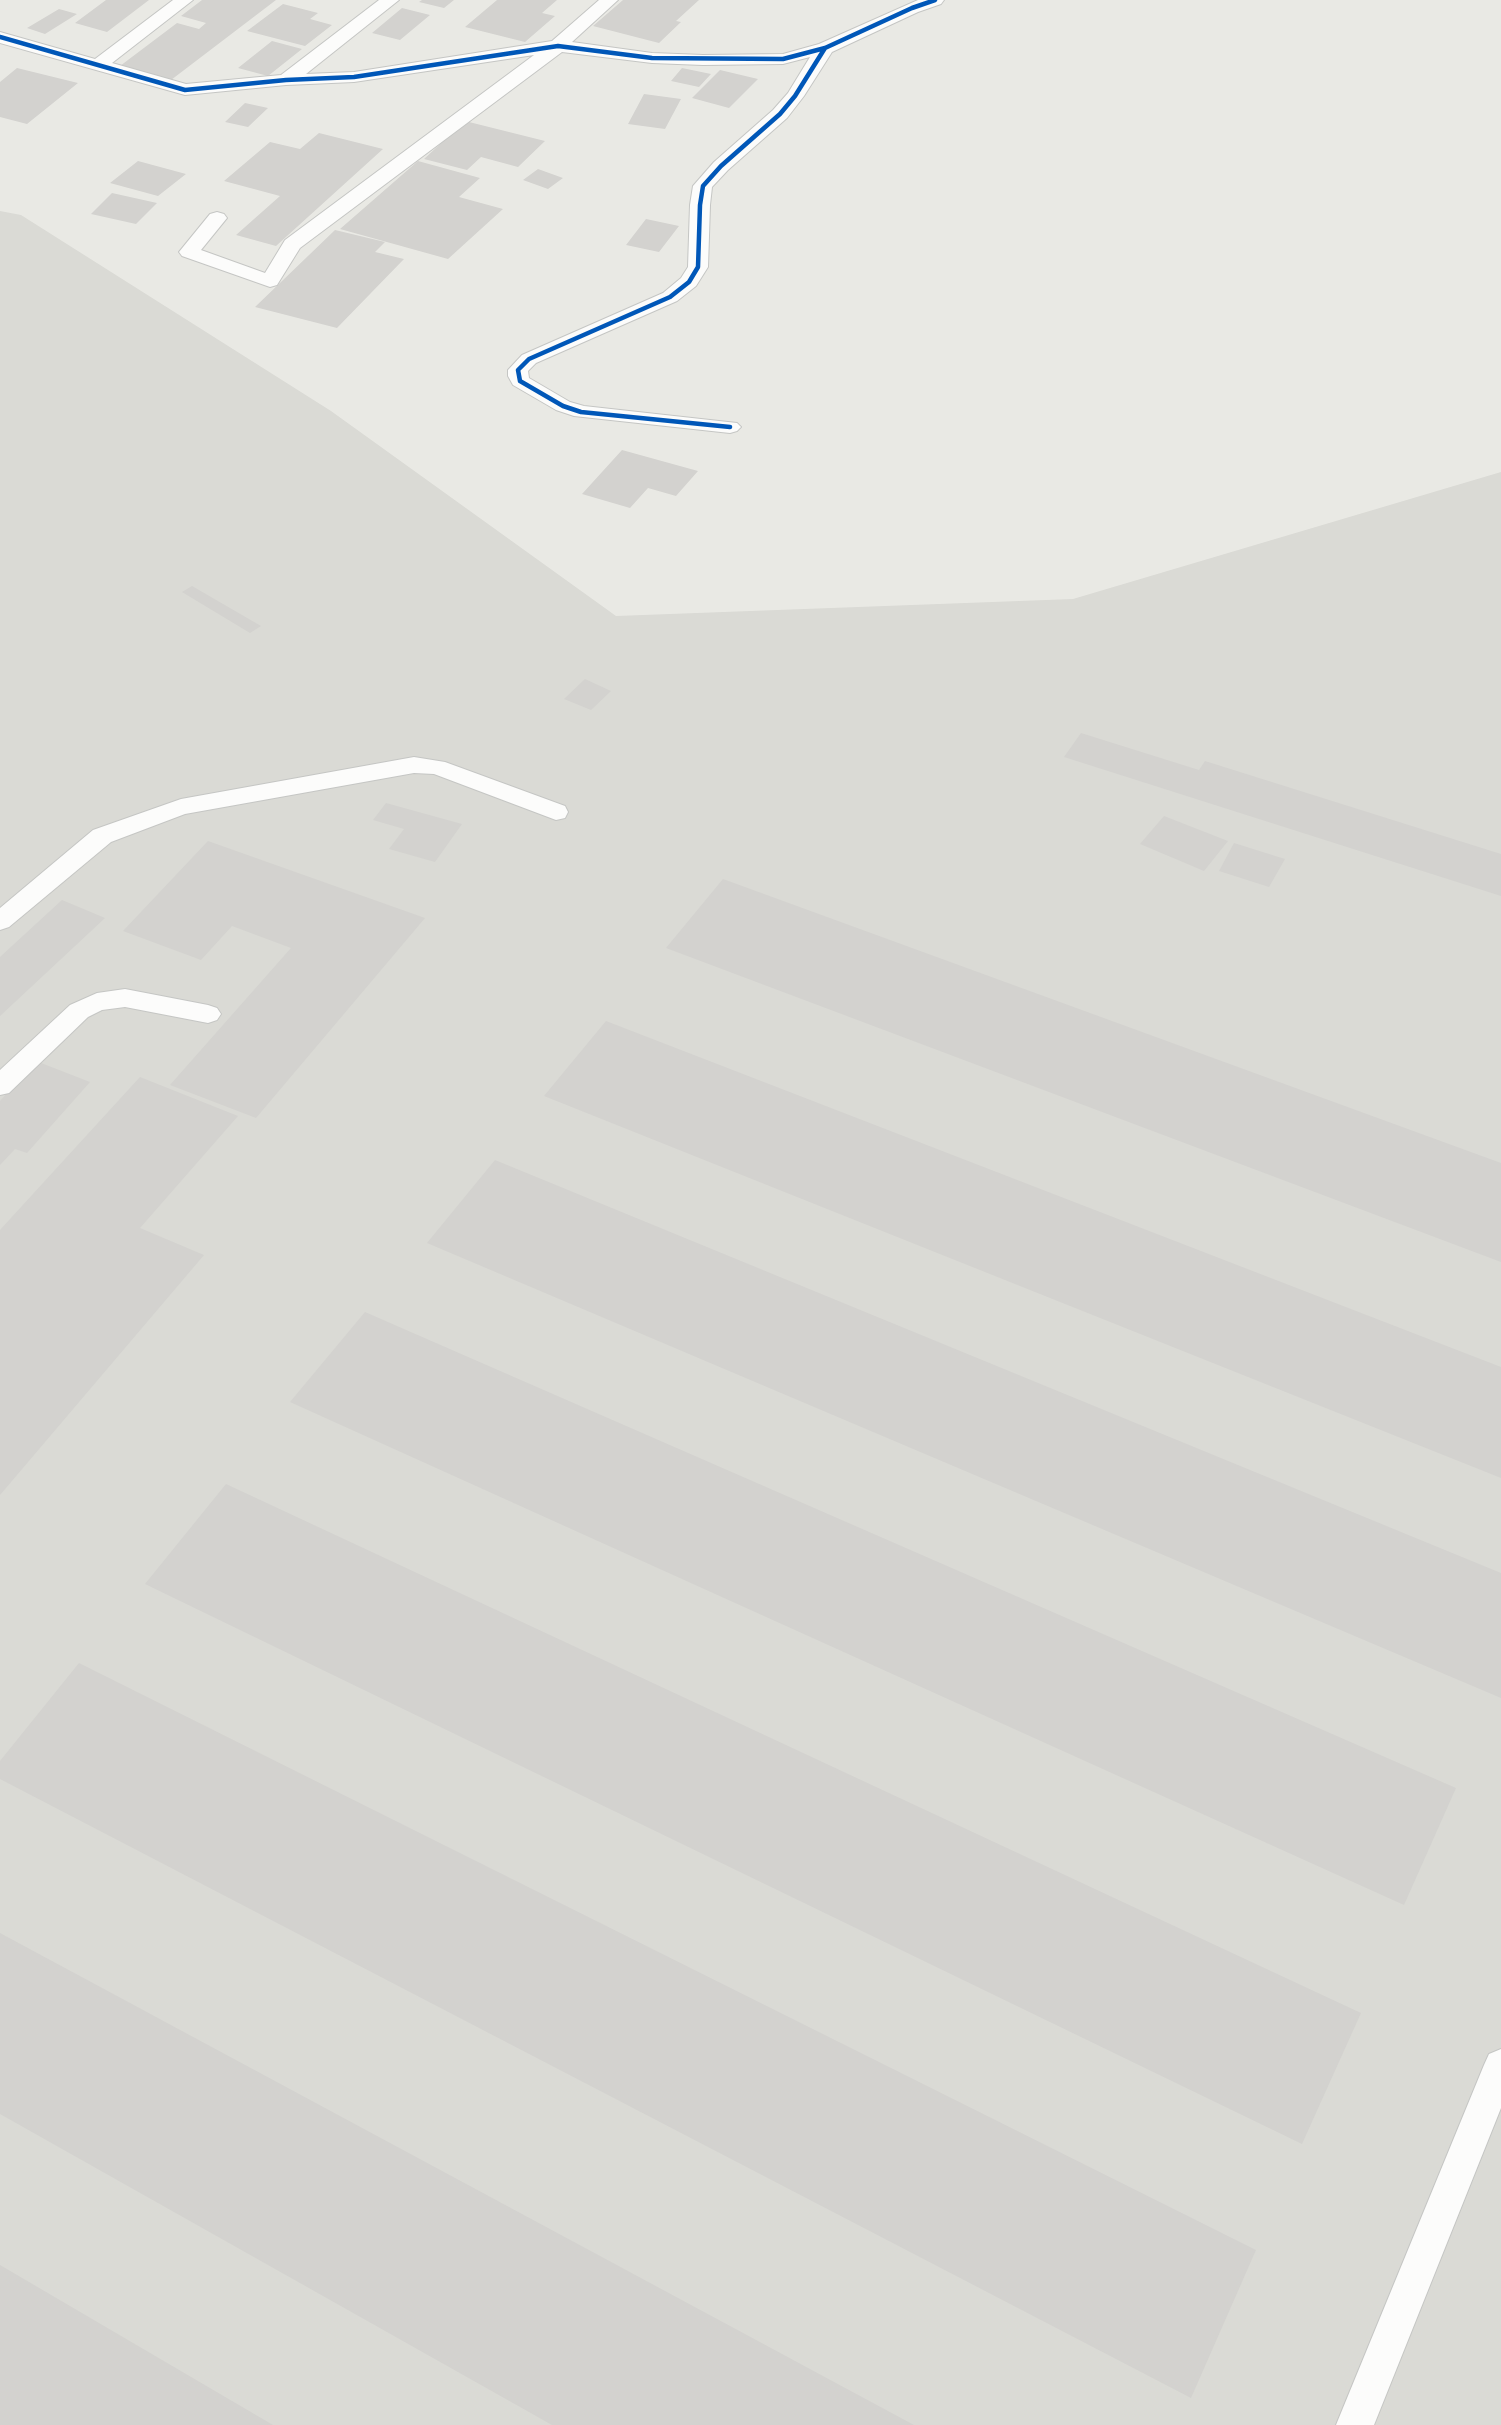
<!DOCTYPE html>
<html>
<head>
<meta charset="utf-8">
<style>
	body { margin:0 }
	canvas { display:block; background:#e9e9e4 }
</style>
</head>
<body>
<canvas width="1501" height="2425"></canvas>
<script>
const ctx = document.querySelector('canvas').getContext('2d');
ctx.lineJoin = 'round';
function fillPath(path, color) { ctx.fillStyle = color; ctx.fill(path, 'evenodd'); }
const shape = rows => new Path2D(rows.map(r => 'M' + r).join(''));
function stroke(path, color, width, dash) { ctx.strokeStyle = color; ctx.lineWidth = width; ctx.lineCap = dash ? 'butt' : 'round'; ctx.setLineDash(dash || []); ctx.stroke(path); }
fillPath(shape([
	[0,211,21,215,331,411,616,616,1073,599,1501,472,1501,2425,0,2425]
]), '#dadad5');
fillPath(shape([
	[106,0,149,0,107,32,75,23],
	[202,0,276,0,171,80,120,66,177,23,199,29,206,23,181,16],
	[422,0,454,0,444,8,419,2],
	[497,0,557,0,542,13,555,16,525,42,465,27],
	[623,0,699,0,676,21,681,22,659,43,593,26],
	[283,4,318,13,310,19,332,25,305,46,247,31],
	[402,8,430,15,400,40,372,33],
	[59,9,77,14,45,34,27,28],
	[272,41,302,49,268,76,238,68],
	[17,68,78,83,27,124,0,117,0,82],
	[682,68,711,74,699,87,671,81],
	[720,70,758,79,729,108,692,98],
	[644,94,681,99,665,129,628,124],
	[245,103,268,108,248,127,225,122],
	[465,121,545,141,518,167,481,157,467,170,424,159],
	[319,133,383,149,276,246,236,235,280,196,224,181,270,142,300,149],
	[138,161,186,174,158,196,110,183],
	[418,161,480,178,459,197,503,209,448,259,340,229],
	[538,169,563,178,548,189,523,180],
	[112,193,157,203,136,224,91,214],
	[646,219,679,226,659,252,626,245],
	[335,230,385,242,375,252,404,259,337,328,255,307],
	[622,450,698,471,676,496,648,488,630,508,582,494],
	[192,586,261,626,250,633,182,592],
	[585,679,611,691,591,710,564,699],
	[1081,733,1199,770,1205,761,1501,854,1501,896,1064,757],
	[386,803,462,824,435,862,389,849,404,829,373,820],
	[1164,816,1228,841,1204,871,1140,844],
	[208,841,425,918,256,1118,170,1085,291,948,232,926,201,960,123,931],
	[1234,843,1285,859,1269,887,1219,871],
	[723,879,1501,1163,1501,1262,666,948],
	[62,900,105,918,0,1016,0,957],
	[606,1021,1501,1367,1501,1478,544,1096],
	[36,1061,90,1082,27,1153,15,1149,0,1165,0,1101],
	[140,1077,238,1116,140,1228,204,1255,0,1495,0,1230],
	[495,1160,1501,1573,1501,1698,427,1243],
	[365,1312,1456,1788,1404,1905,290,1402],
	[226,1484,1361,2013,1302,2144,145,1584],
	[79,1663,1256,2250,1191,2398,0,1779,0,1761],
	[0,1933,914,2425,552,2425,0,2114],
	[0,2265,273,2425,0,2425]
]), '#d3d2cf');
const lane = shape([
	[414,757,445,762,565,806,568,812,565,818,556,820,434,774,414,773,185,814,111,842,9,927,0,930,0,908,93,830,181,799,414,757],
	[125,989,208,1005,217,1008,221,1014,217,1020,208,1023,125,1007,102,1010,88,1017,9,1093,0,1095,0,1070,70,1005,97,993,125,989],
	[1501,2049,1501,2108,1374,2425,1336,2425,1484,2065,1489,2054,1501,2049]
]);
const street = shape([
	[173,0,193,0,112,63,186,84,281,75,379,0,399,0,306,74,354,72,552,41,599,0,618,0,572,42,652,53,703,55,783,54,819,44,918,0,944,0,941,4,918,12,832,52,804,96,787,118,728,170,712,187,710,205,708,267,696,286,677,301,536,363,528,371,529,378,570,402,584,406,737,423,741,427,737,431,730,433,574,416,556,410,513,385,508,376,508,370,522,355,663,293,681,278,688,267,690,205,693,186,714,162,773,110,788,93,810,57,783,64,703,65,652,63,562,52,300,248,277,285,270,287,182,256,179,252,210,214,217,212,224,214,227,218,201,250,265,273,285,240,534,55,354,82,286,85,185,95,0,43,0,32,95,59,173,0]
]);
stroke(lane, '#c5c6c4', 2);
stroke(street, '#c5c6c4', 2);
fillPath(lane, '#fcfcfb');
fillPath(street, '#fcfcfb');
stroke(shape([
	[0,37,185,90,286,80,354,77,558,46,652,58,783,59,825,48,912,8,935,0],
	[730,427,581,412,563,406,520,381,518,370,529,359,670,297,689,282,698,267,700,205,703,186,721,166,780,114,795,96,825,48]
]), '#0057b8', 4.5);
</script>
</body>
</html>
